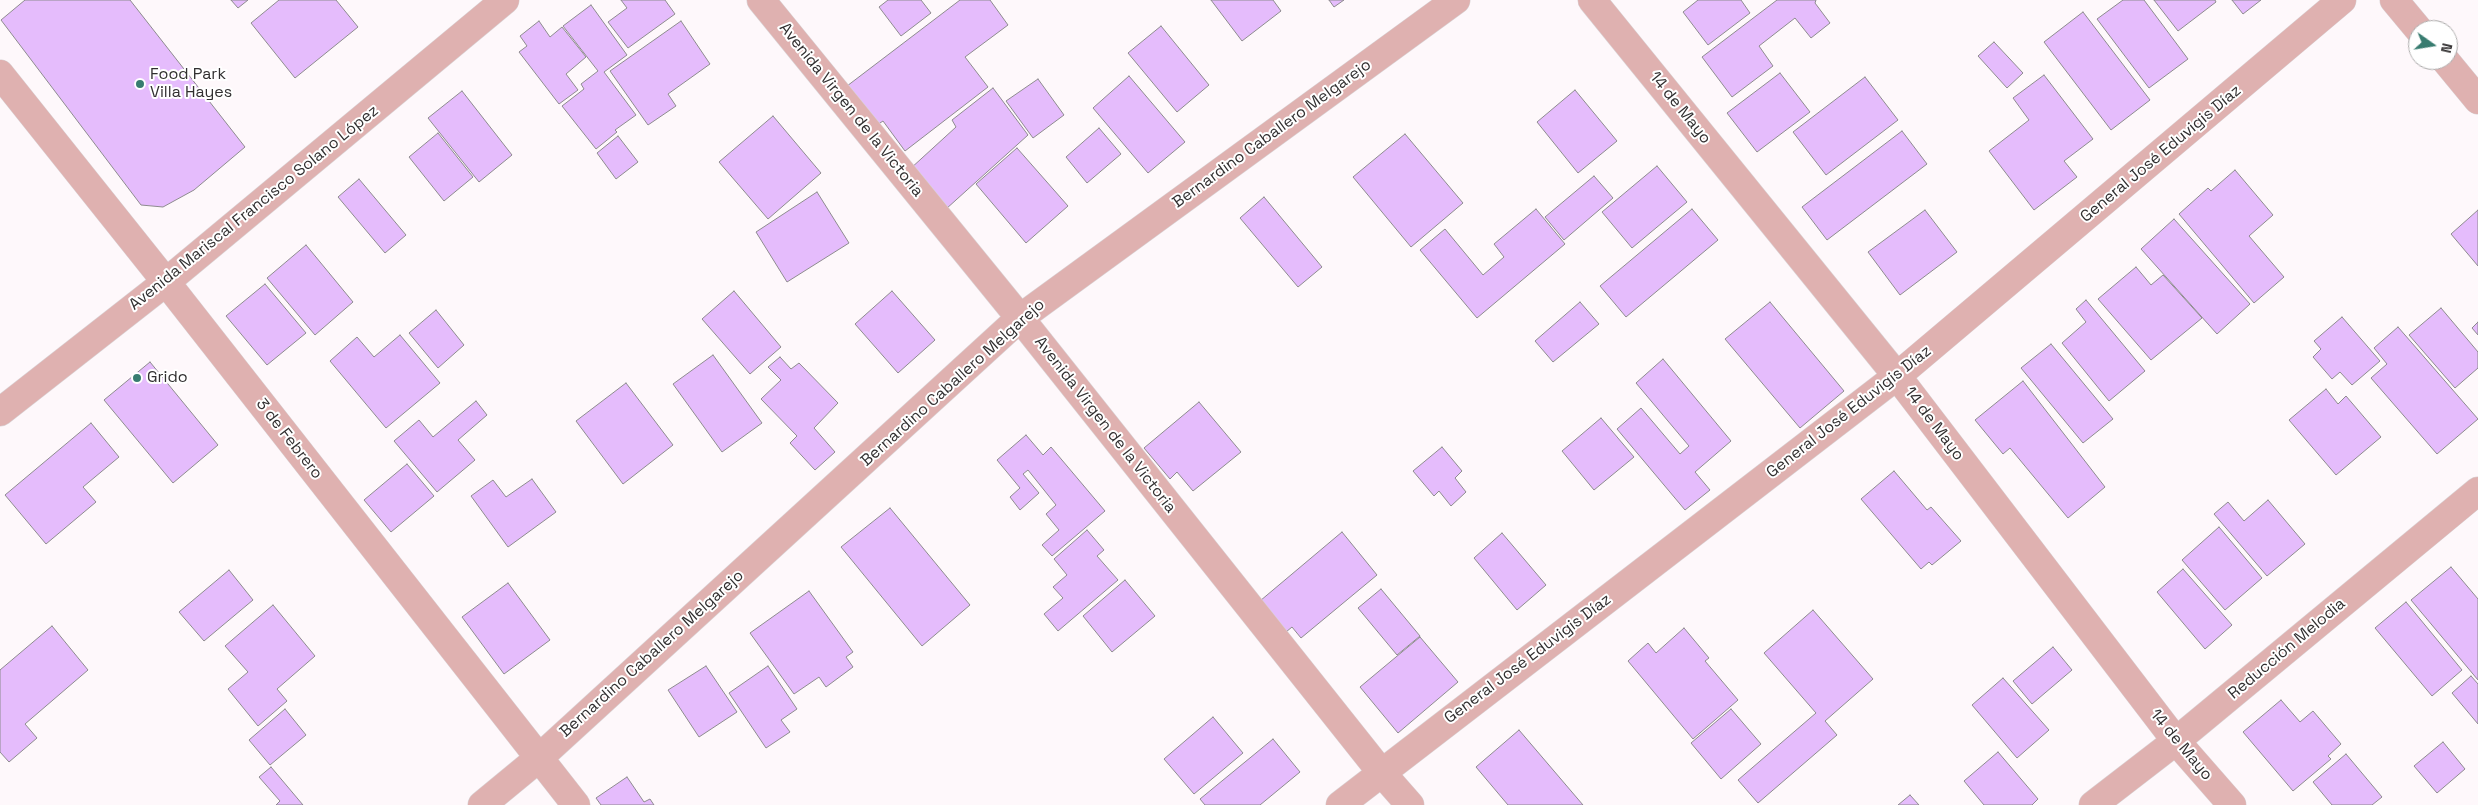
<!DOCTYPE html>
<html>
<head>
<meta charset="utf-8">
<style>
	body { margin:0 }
	#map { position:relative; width:2478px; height:805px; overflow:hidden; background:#fef8fb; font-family:"Space Grotesk",sans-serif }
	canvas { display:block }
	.north { position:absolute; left:2408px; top:20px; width:50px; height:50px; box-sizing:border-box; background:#fff; border:1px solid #adacac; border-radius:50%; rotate:103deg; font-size:14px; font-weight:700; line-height:20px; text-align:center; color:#312f30 }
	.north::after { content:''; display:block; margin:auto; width:18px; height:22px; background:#387c70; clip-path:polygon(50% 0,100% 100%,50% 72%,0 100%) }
</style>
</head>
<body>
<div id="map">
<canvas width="2478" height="805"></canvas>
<div class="north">N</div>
</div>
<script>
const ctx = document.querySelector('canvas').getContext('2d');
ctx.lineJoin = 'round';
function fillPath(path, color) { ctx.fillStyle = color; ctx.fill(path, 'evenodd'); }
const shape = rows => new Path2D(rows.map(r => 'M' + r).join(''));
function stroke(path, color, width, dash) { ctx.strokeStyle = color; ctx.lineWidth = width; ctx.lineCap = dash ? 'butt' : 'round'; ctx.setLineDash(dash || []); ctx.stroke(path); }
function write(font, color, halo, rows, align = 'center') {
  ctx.font = font + ' "Space Grotesk",sans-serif'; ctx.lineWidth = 4; ctx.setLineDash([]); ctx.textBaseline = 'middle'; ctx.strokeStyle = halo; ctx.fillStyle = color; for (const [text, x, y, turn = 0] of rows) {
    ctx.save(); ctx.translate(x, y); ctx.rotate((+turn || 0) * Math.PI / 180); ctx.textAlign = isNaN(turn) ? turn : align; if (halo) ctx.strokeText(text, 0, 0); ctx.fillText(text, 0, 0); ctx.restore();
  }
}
const building = shape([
	[25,0,130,0,245,147,194,190,163,207,141,205,1,20,25,0],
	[231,0,248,0,238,8,231,0],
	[279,0,336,0,358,27,295,78,251,23,279,0],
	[621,0,665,0,675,14,628,48,608,22,627,8,621,0],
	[888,0,921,0,931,13,901,36,879,7,888,0],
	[960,0,990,0,1008,25,965,57,988,87,905,151,883,121,877,125,847,86,960,0],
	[1211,0,1273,0,1281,11,1242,41,1211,0],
	[1329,0,1344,0,1334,7,1329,0],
	[1698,0,1741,0,1750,13,1708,45,1683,12,1698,0],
	[1777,0,1816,0,1815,3,1830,23,1811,38,1795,18,1759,46,1773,66,1732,97,1702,57,1777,0],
	[2123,0,2144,0,2188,59,2149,88,2097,19,2123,0],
	[2154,0,2215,0,2216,2,2178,31,2154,0],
	[2232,0,2261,0,2243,14,2232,0],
	[591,5,627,55,604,72,636,115,615,130,617,132,596,149,562,106,584,89,581,84,598,71,563,26,591,5],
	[2083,12,2150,100,2111,130,2044,42,2083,12],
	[539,21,550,37,562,27,586,57,566,74,578,90,559,104,519,52,527,46,520,36,539,21],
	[681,21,710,64,668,94,676,106,648,125,610,71,681,21],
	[1161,26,1209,85,1177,112,1128,53,1161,26],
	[1994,42,2023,73,2007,88,1978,56,1994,42],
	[1780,73,1810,112,1757,152,1727,113,1780,73],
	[2044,75,2093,139,2064,161,2077,177,2034,210,1989,151,2029,120,2013,98,2044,75],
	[1129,76,1185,142,1148,173,1093,108,1129,76],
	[1865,77,1898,120,1826,175,1793,132,1865,77],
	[1038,79,1064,115,1033,138,1006,101,1038,79],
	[993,88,1028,135,946,209,910,169,956,127,952,120,993,88],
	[1575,90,1617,141,1578,173,1537,122,1575,90],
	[462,91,512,155,479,182,428,118,462,91],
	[773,116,821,173,768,219,719,162,773,116],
	[1099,128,1121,154,1087,183,1066,157,1099,128],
	[1902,131,1927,164,1827,240,1802,207,1902,131],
	[438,133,473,177,444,201,409,157,438,133],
	[1405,134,1463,203,1411,247,1353,177,1405,134],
	[618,136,638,162,616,179,597,153,618,136],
	[1017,148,1068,206,1026,243,976,184,1017,148],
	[1657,166,1687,202,1632,248,1602,212,1657,166],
	[2235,170,2273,215,2249,236,2284,277,2254,303,2179,214,2208,188,2211,191,2235,170],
	[1594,176,1613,198,1564,240,1545,217,1594,176],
	[359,179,406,235,385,253,338,197,359,179],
	[817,192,849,243,787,282,756,232,817,192],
	[1264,197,1322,267,1298,287,1240,218,1264,197],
	[1536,209,1565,244,1477,318,1420,250,1445,229,1483,275,1504,257,1494,244,1536,209],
	[1692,209,1718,240,1626,317,1600,286,1692,209],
	[1925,210,1957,252,1900,295,1868,252,1925,210],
	[2478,210,2478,266,2451,234,2478,210],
	[2174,219,2250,304,2217,334,2141,249,2174,219],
	[306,245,353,302,315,335,267,278,306,245],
	[2136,267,2151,285,2163,275,2202,318,2151,360,2098,299,2136,267],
	[265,284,306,333,267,365,226,316,265,284],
	[734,291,781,347,750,374,702,319,734,291],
	[892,291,935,340,898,373,855,324,892,291],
	[2086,300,2145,371,2109,401,2062,343,2086,322,2076,309,2086,300],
	[1580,302,1599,324,1553,362,1535,341,1580,302],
	[1770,302,1844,391,1800,428,1725,339,1770,302],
	[2441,308,2478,352,2478,368,2455,388,2409,335,2441,308],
	[436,310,464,345,438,368,409,333,436,310],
	[2342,317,2380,361,2352,385,2340,372,2332,379,2313,357,2321,349,2314,341,2342,317],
	[2478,322,2478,335,2472,328,2478,322],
	[2398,327,2478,419,2437,454,2371,378,2387,364,2374,348,2398,327],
	[400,335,440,383,386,428,330,361,357,337,374,357,400,335],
	[2051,344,2113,419,2083,443,2021,368,2051,344],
	[713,355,762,423,722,452,673,384,713,355],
	[780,357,791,369,799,363,838,403,814,428,835,452,815,470,790,443,797,436,761,399,781,380,768,367,780,357],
	[1663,359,1731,441,1695,472,1710,490,1685,510,1617,429,1641,408,1680,454,1689,446,1636,383,1663,359],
	[150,362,218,445,173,483,104,400,150,362],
	[2023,381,2105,487,2068,518,2010,448,2003,454,1975,420,2023,381],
	[626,383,673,445,623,484,576,421,626,383],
	[2326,389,2338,404,2346,396,2381,437,2336,475,2289,420,2326,389],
	[476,401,487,415,458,440,475,460,437,492,394,441,419,420,433,437,476,401],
	[1199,402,1241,452,1193,491,1177,472,1170,479,1144,448,1199,402],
	[1601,418,1634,457,1594,490,1562,451,1601,418],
	[91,423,119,457,83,487,96,502,46,544,5,495,91,423],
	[1026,435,1043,455,1051,447,1105,511,1052,556,1042,545,1059,530,1046,514,1056,505,1028,470,1023,474,1039,493,1020,510,1010,497,1020,488,997,460,1026,435],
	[1442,447,1462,471,1455,478,1466,492,1451,506,1439,491,1434,496,1413,471,1442,447],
	[407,464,434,496,391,532,364,500,407,464],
	[1894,471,1927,510,1931,507,1961,541,1932,565,1929,562,1921,569,1861,499,1894,471],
	[532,479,556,512,508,547,471,496,493,480,506,497,532,479],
	[2268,500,2305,544,2267,576,2214,514,2228,502,2244,521,2268,500],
	[890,508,970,605,922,646,841,547,890,508],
	[2219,527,2262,578,2225,610,2182,560,2219,527],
	[1087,530,1104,550,1097,556,1118,580,1058,631,1044,614,1063,598,1053,587,1067,575,1054,559,1087,530],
	[1342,532,1377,575,1301,638,1292,627,1280,637,1254,606,1342,532],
	[1502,533,1546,585,1517,610,1474,558,1502,533],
	[2451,567,2478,599,2478,680,2411,600,2451,567],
	[2183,569,2232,625,2205,649,2157,592,2183,569],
	[229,570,253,600,204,641,179,612,229,570],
	[1125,580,1155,616,1112,652,1083,616,1125,580],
	[508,583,550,640,504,674,462,617,508,583],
	[1381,589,1420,636,1397,655,1358,608,1381,589],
	[809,591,853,652,846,657,853,667,826,687,819,677,794,694,750,633,809,591],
	[2406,602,2462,670,2432,696,2375,628,2406,602],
	[273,605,315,656,277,689,287,701,258,726,228,689,248,672,225,646,273,605],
	[1813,610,1873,679,1825,721,1837,735,1758,803,1738,780,1816,713,1764,653,1813,610],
	[52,626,88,670,25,724,37,738,9,762,0,752,0,670,52,626],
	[1684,628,1709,658,1705,661,1738,700,1693,739,1628,661,1648,643,1656,653,1684,628],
	[1420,637,1458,682,1398,733,1360,687,1420,637],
	[2053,647,2072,670,2032,704,2013,681,2053,647],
	[706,666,737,712,699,737,668,690,706,666],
	[768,666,797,709,781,720,790,732,766,748,729,693,768,666],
	[2471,676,2478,684,2478,724,2452,693,2471,676],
	[2003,678,2049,730,2017,758,1972,705,2003,678],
	[2281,700,2300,722,2313,711,2341,744,2328,756,2331,759,2293,791,2243,732,2281,700],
	[285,709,306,735,270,765,249,740,285,709],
	[1731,709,1761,744,1721,779,1691,743,1731,709],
	[1213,717,1243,753,1194,794,1164,759,1213,717],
	[1519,730,1583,805,1508,805,1476,767,1519,730],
	[1273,739,1300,772,1260,805,1205,805,1200,799,1273,739],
	[2443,742,2465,769,2437,793,2414,766,2443,742],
	[1998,752,2038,799,2032,805,1984,805,1964,781,1998,752],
	[2346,754,2382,797,2372,805,2332,805,2313,782,2346,754],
	[271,767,303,805,276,805,280,801,259,777,271,767],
	[627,777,644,802,650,799,654,805,601,805,596,798,627,777],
	[1910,795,1919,805,1898,805,1910,795]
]);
fillPath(building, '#e5bcfc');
stroke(building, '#8e8b8f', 1);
const street = shape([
	[761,0,1020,318,1381,772,1410,805],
	[1592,0,1897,376,2176,741,2232,805],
	[2394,0,2419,30],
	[2445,60,2478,100],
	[0,74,166,282,576,805],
	[0,412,166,282,505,0],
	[482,805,539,758,1020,318,1456,0],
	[1340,805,1897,376,2342,0],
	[2093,805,2176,741,2478,491]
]);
stroke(street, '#d9d4d6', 29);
stroke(street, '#dfb1b0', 28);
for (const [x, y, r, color] of [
	[140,84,5,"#387c70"],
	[137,378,5,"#387c70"]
]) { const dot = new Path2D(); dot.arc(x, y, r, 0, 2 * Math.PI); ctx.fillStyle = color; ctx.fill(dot); stroke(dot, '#fff', 2); }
write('16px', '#312f30', '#fff', [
	["Food Park",150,75],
	["Villa Hayes",150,93],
	["Grido",147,378]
], 'left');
write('16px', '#312f30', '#fff', [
	["14 de Mayo",1680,108,51],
	["Avenida Virgen de la Victoria",851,110,51],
	["Bernardino Caballero Melgarejo",1272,134,-36],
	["General José Eduvigis Díaz",2161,154,-40],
	["Avenida Mariscal Francisco Solano López",254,208,-39],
	["Bernardino Caballero Melgarejo",953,383,-42],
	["General José Eduvigis Díaz",1849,412,-38],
	["14 de Mayo",1934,424,53],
	["Avenida Virgen de la Victoria",1105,425,52],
	["3 de Febrero",289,439,52],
	["Reducción Melodia",2287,649,-40],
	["Bernardino Caballero Melgarejo",652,654,-42],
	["General José Eduvigis Díaz",1528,659,-37],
	["14 de Mayo",2181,745,50]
]);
</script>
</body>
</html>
